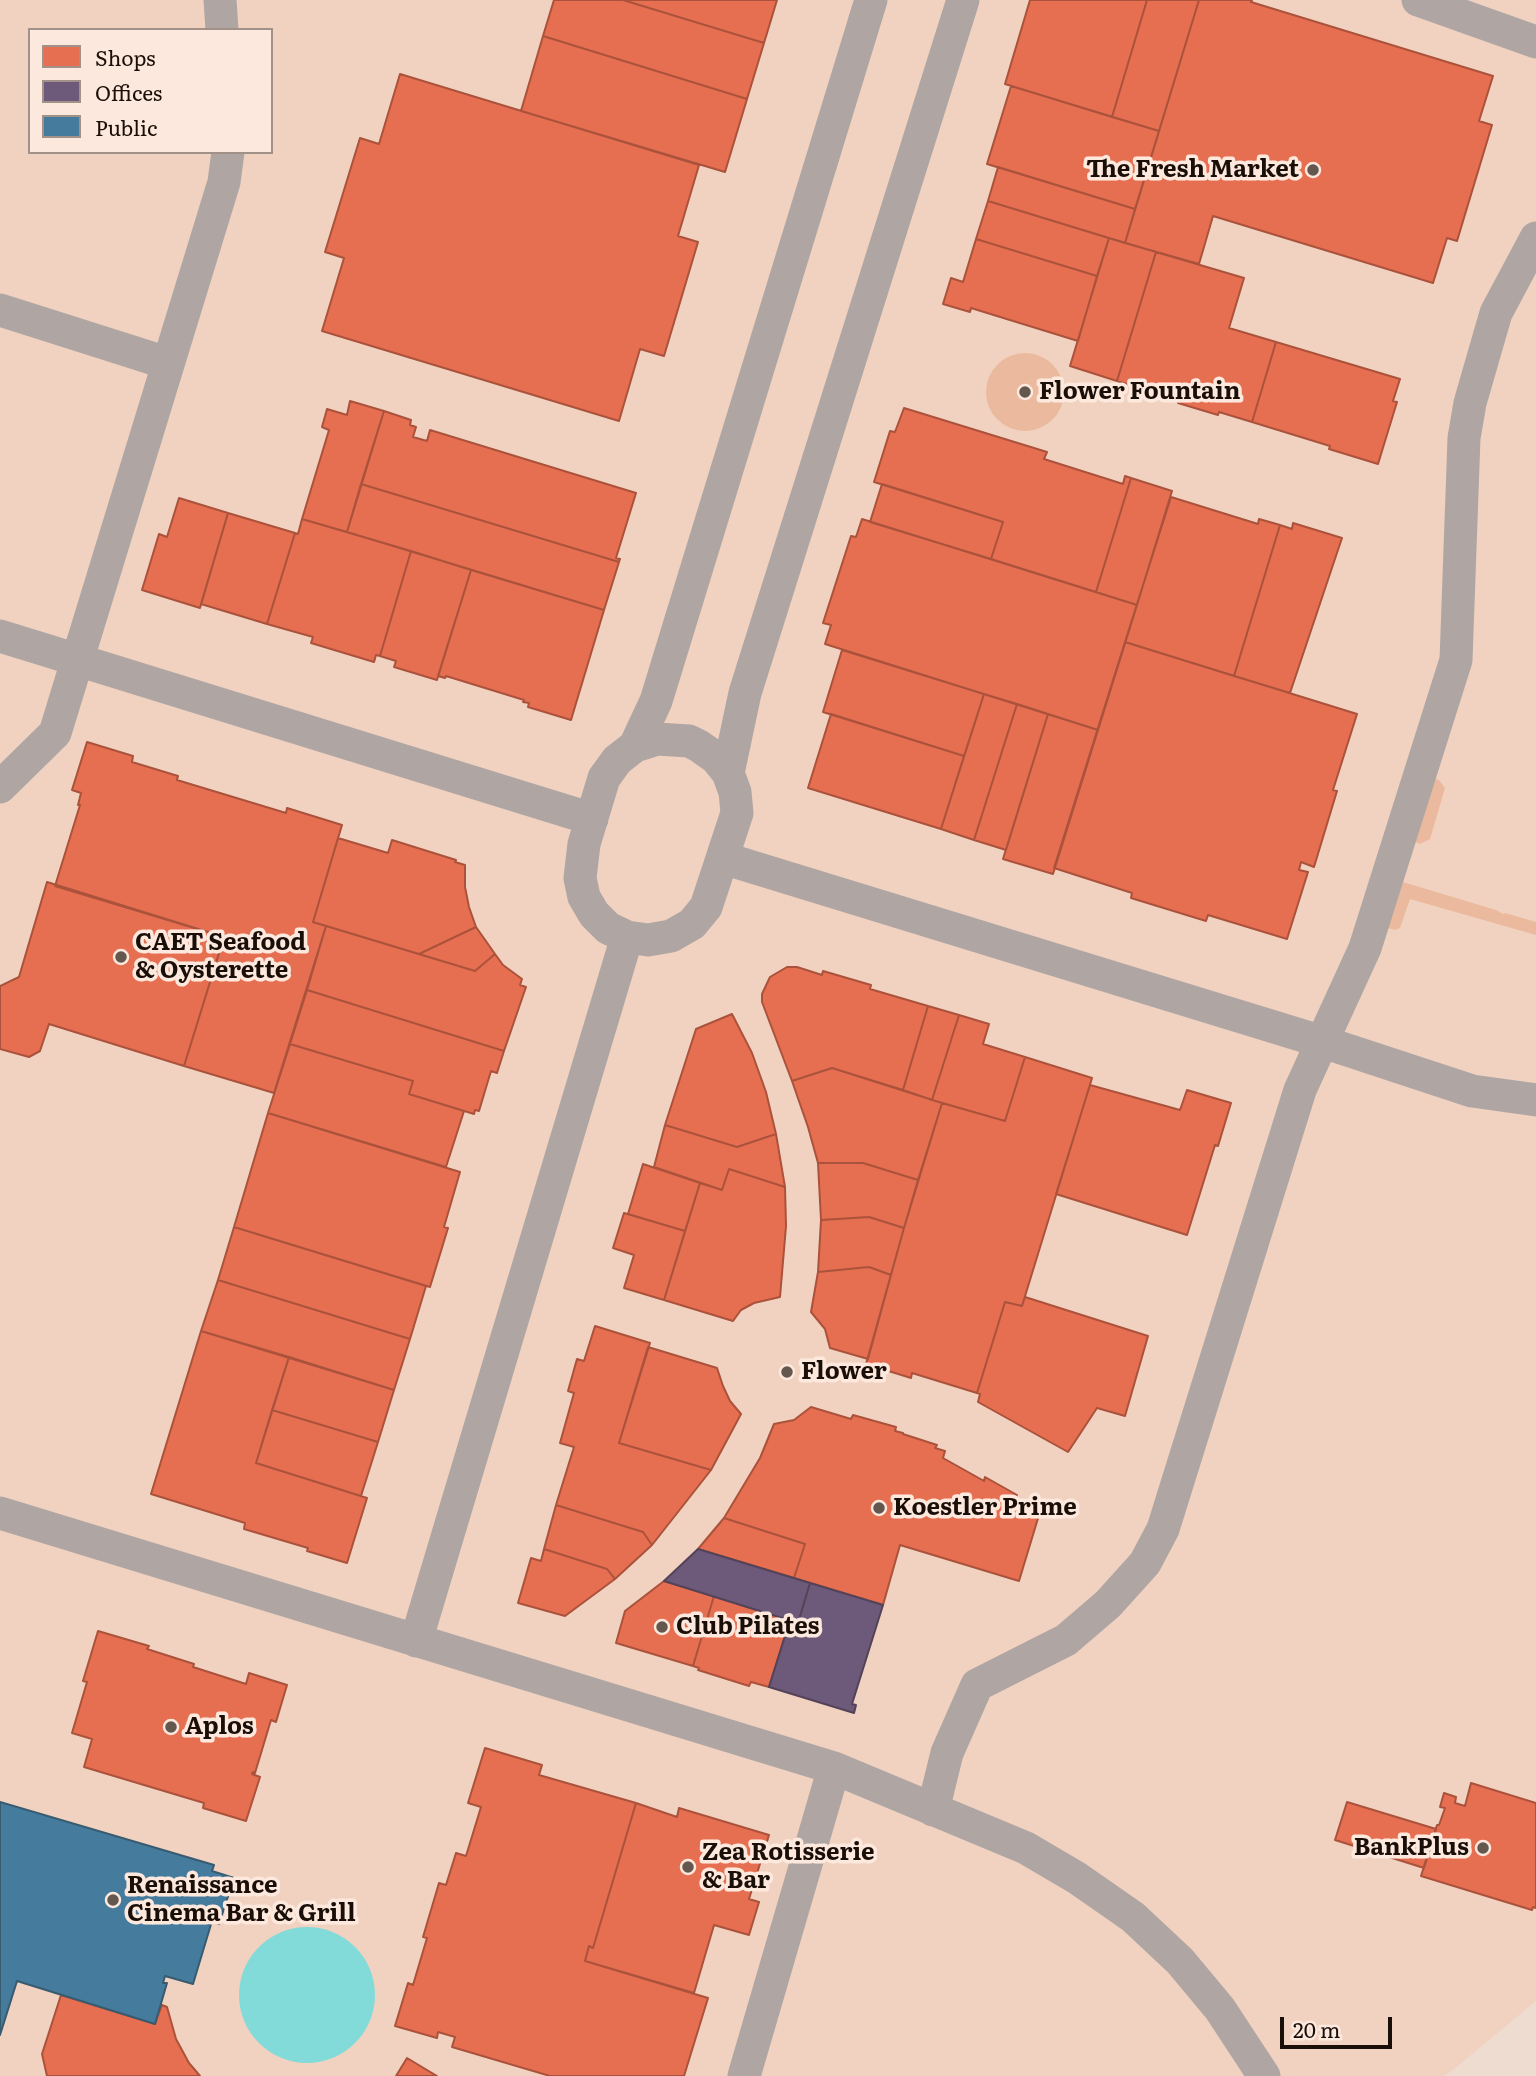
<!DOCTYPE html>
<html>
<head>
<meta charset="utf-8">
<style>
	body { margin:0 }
	#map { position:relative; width:1536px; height:2076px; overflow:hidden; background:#eedcd1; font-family:Literata,serif }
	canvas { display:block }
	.legend { position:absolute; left:28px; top:28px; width:245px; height:126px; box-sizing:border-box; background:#fde8dd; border:2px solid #a29188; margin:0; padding:9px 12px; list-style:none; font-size:21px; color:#1a0f08 }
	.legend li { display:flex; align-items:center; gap:14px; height:35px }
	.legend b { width:35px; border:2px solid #a29188 }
	.scale { position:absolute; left:1280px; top:2017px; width:112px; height:32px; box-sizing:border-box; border:4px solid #1a0f08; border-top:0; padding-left:9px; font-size:21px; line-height:24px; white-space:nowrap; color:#1a0f08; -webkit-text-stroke:5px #fde8dd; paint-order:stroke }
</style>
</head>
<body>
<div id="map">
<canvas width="1536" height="2076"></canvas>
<ul class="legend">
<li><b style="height:19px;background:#e76f51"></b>Shops</li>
<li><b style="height:19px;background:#6d597a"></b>Offices</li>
<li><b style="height:19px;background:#457b9d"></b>Public</li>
</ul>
<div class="scale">20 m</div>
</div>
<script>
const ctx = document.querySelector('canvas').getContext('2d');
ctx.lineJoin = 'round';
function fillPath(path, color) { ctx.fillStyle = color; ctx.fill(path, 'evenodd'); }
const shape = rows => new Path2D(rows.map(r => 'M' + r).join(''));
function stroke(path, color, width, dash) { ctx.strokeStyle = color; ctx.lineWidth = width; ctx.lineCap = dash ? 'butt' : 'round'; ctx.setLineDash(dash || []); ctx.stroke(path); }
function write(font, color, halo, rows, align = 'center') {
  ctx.font = font + ' Literata,serif'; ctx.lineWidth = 7; ctx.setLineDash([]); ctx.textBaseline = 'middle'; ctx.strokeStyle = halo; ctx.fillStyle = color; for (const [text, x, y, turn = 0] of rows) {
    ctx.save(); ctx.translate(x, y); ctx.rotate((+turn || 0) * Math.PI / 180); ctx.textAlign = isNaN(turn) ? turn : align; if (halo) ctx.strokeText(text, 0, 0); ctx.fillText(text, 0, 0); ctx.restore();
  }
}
fillPath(shape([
	[0,0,1536,0,1536,2001,1453,2070,1444,2076,0,2076],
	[30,30,271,30,271,152,30,152]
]), '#f1d2c0');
fillPath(shape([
	'986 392a39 39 0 1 1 78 0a39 39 0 1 1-78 0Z',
	[1433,778,1439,780,1445,788,1430,839,1420,844,1410,840],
	[1403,882,1496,910,1503,914,1505,913,1536,922,1536,935,1410,899,1400,928,1395,930,1388,928]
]), '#ebb99d');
fillPath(shape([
	'239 1995a68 68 0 1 1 136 0a68 68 0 1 1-136 0Z'
]), '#82dbd9');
const shops = shape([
	[554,0,623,0,764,43,747,99,543,36,554,0],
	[623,0,777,0,764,43,623,0],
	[1030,0,1147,0,1112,117,1005,84,1030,0],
	[1147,0,1199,0,1159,131,1112,117,1147,0],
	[1199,0,1252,0,1251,2,1493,76,1479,121,1492,125,1457,241,1447,238,1433,283,1213,216,1199,264,1125,243,1199,0],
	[543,36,747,99,725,172,521,111,543,36],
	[400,74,699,165,678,236,698,242,664,356,640,349,619,421,322,331,344,258,325,252,360,138,379,144,400,74],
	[1011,86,1159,131,1135,209,987,164,1011,86],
	[998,167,1135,209,1125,243,988,201,998,167],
	[988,201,1109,238,1097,276,976,239,988,201],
	[1109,238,1156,252,1117,381,1070,366,1109,238],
	[976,239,1097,276,1078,341,971,308,970,312,943,304,951,278,963,282,976,239],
	[1156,252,1244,278,1229,328,1276,342,1252,422,1219,412,1218,415,1178,403,1179,400,1117,381,1156,252],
	[1276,342,1400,379,1393,401,1397,402,1378,464,1329,449,1330,446,1252,422,1276,342],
	[350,401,384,411,347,532,302,519,329,430,322,427,327,409,347,415,350,401],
	[904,408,1047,452,1044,459,1123,484,1125,476,1131,478,1096,592,991,559,1003,522,874,482,890,431,895,432,904,408],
	[384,411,411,420,410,425,416,427,413,437,427,441,430,430,636,493,616,558,620,559,619,562,361,484,384,411],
	[1131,478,1172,491,1137,605,1096,592,1131,478],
	[361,484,619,562,604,610,347,532,361,484],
	[882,484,1003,522,991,559,870,522,882,484],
	[1171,497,1258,524,1259,519,1280,525,1234,676,1125,642,1171,497],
	[179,498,228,513,200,608,142,590,159,534,167,537,179,498],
	[228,513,295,533,267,624,201,604,228,513],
	[302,519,411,551,380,656,376,655,374,662,311,643,313,637,267,624,295,533,298,534,302,519],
	[862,519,1137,605,1098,730,825,644,831,625,823,623,851,536,856,537,862,519],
	[1293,523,1342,538,1290,693,1234,676,1280,525,1292,529,1293,523],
	[411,551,471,570,437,680,394,667,396,661,380,656,411,551],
	[471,570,604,610,571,720,528,707,529,703,523,702,524,700,446,676,445,678,438,676,471,570],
	[1125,642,1357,714,1333,790,1337,791,1314,867,1301,862,1299,870,1308,872,1287,939,1208,915,1206,921,1131,898,1132,893,1054,868,1125,642],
	[842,650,984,694,964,756,823,712,842,650],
	[984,694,1017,704,974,840,941,829,984,694],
	[1017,704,1048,714,1006,850,974,840,1017,704],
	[831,714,964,756,941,829,808,788,831,714],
	[1048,714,1098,730,1053,874,1003,859,1048,714],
	[87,742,133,756,132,762,178,776,177,780,286,813,287,808,342,825,313,922,326,926,274,1093,184,1066,224,937,55,886,80,805,78,805,81,793,72,790,87,742],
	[338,838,388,853,392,840,456,860,455,862,465,865,465,887,469,907,476,927,419,954,313,922,338,838],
	[47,882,224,937,184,1066,49,1024,40,1051,29,1057,0,1049,0,986,19,977,47,882],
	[326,926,475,971,495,954,503,965,522,979,520,985,526,987,504,1051,307,990,326,926],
	[476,927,495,954,475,971,419,954,476,927],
	[787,967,797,967,822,975,823,971,871,985,870,989,928,1006,903,1090,832,1068,792,1081,762,1002,762,994,770,977,787,967],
	[307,990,504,1051,497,1073,491,1071,479,1111,475,1110,474,1114,409,1094,413,1081,290,1044,307,990],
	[928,1006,959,1015,932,1100,903,1090,928,1006],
	[732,1014,752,1053,766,1092,776,1134,737,1147,665,1125,696,1029,732,1014],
	[959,1015,989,1024,983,1044,1025,1057,1005,1121,932,1100,959,1015],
	[290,1044,413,1081,409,1094,464,1111,446,1167,268,1113,290,1044],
	[1025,1057,1092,1078,1022,1306,1005,1302,977,1393,912,1373,911,1378,866,1364,904,1228,942,1103,1005,1121,1025,1057],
	[832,1068,942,1103,918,1180,863,1163,818,1163,808,1127,792,1081,832,1068],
	[1090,1085,1180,1110,1187,1090,1231,1103,1218,1146,1215,1145,1187,1235,1056,1194,1090,1085],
	[268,1113,460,1172,444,1227,448,1228,430,1287,234,1227,268,1113],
	[665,1125,737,1147,776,1134,785,1187,729,1169,722,1190,654,1167,665,1125],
	[818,1163,863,1163,918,1180,904,1228,869,1217,821,1220,818,1163],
	[643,1164,700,1183,685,1231,628,1214,643,1164],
	[729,1169,785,1187,786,1226,780,1297,754,1303,741,1310,733,1321,664,1300,700,1183,722,1190,729,1169],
	[624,1213,685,1231,664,1300,624,1288,634,1255,613,1248,624,1213],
	[869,1217,904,1228,891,1275,869,1267,818,1272,821,1220,869,1217],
	[234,1227,426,1286,410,1339,218,1280,234,1227],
	[869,1267,891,1275,868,1359,830,1348,825,1329,811,1312,818,1272,869,1267],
	[218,1280,410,1339,394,1390,201,1331,218,1280],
	[1025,1297,1148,1336,1125,1416,1097,1408,1068,1452,978,1402,980,1394,977,1393,1005,1302,1022,1306,1025,1297],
	[595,1326,650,1343,619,1443,711,1470,652,1545,643,1532,556,1505,574,1447,560,1443,574,1393,568,1391,577,1359,584,1361,595,1326],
	[201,1331,289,1357,256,1463,367,1498,347,1563,307,1551,308,1548,244,1529,245,1523,151,1494,201,1331],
	[648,1347,717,1368,723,1386,730,1401,741,1414,711,1470,619,1443,648,1347],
	[289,1357,394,1390,378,1442,272,1410,289,1357],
	[811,1407,851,1419,853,1415,896,1427,895,1431,903,1433,903,1434,937,1445,935,1448,945,1451,943,1458,984,1481,985,1477,1017,1495,1015,1500,1039,1515,1019,1581,900,1545,883,1605,794,1578,805,1544,724,1518,760,1458,774,1424,794,1420,811,1407],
	[272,1410,378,1442,361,1496,256,1463,272,1410],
	[556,1505,643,1532,652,1545,615,1579,607,1569,544,1549,556,1505],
	[724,1518,805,1544,794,1578,698,1549,724,1518],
	[544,1549,607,1569,615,1579,565,1616,518,1603,531,1558,541,1561,544,1549],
	[664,1581,714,1596,693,1666,616,1643,625,1611,664,1581],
	[714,1596,790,1620,769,1687,751,1682,749,1686,698,1670,699,1668,693,1666,714,1596],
	[98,1631,149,1646,147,1649,194,1664,193,1667,246,1684,249,1673,287,1685,276,1722,271,1720,255,1773,253,1772,252,1774,260,1777,246,1821,203,1808,204,1803,84,1767,92,1739,72,1733,87,1682,83,1681,98,1631],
	[485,1748,542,1765,539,1775,636,1803,593,1948,589,1946,585,1961,708,1998,684,2076,550,2076,452,2047,455,2037,438,2032,437,2038,395,2026,408,1983,413,1985,427,1938,423,1937,439,1883,446,1885,456,1853,466,1856,481,1807,468,1803,485,1748],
	[1471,1783,1536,1803,1536,1908,1533,1907,1532,1910,1421,1876,1437,1825,1439,1825,1445,1808,1440,1807,1444,1793,1456,1797,1455,1803,1465,1806,1471,1783],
	[1347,1802,1436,1829,1424,1868,1335,1840,1347,1802],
	[636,1803,677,1817,679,1808,769,1835,749,1899,759,1902,749,1935,714,1925,694,1993,585,1961,589,1946,593,1948,636,1803],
	[61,1995,155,2024,162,2005,167,2007,176,2039,189,2063,200,2076,47,2076,42,2054,61,1995],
	[407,2058,437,2076,396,2076,407,2058]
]);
fillPath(shops, '#e76f51');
stroke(shops, '#aa523b', 2);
const offices = shape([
	[698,1549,810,1583,798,1623,664,1581,698,1549],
	[810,1583,883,1605,852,1704,856,1705,854,1713,769,1687,790,1620,798,1623,810,1583]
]);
fillPath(offices, '#6d597a');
stroke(offices, '#544358', 2);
const public = shape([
	[0,1802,214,1865,212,1871,234,1878,219,1924,212,1921,193,1984,165,1976,163,1983,167,1983,155,2024,17,1981,0,2035,0,1802]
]);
fillPath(public, '#457b9d');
stroke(public, '#385b70', 2);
stroke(shape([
	[220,0,222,30],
	[1418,0,1536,42],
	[0,310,167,363],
	[0,636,592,819],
	[657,739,689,741,699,746,716,758,728,773,735,792,737,813,706,907,692,924,671,936,648,940,627,937,608,928,594,914,584,897,580,878,584,844,604,778,617,760,635,746,657,739],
	[635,746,656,701,871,0],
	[728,773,745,693,963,0],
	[0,787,55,733,224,182,228,152],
	[723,858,1323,1042,1472,1091,1536,1100],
	[0,1513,834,1768,1026,1848,1077,1878,1133,1917,1180,1961,1220,2009,1264,2076],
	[416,1641,627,937],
	[933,1810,947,1753,977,1685,1066,1640,1108,1604,1145,1563,1163,1529,1300,1090,1365,948,1456,660,1464,438,1470,403,1496,313,1536,238],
	[744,2076,834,1768]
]), '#afa6a3', 33);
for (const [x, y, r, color] of [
	[1313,170,7,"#64574e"],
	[1025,392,7,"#64574e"],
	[121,957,7,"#64574e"],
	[787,1372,7,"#64574e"],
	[879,1508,7,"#64574e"],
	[662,1627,7,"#64574e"],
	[171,1727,7,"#64574e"],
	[1483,1848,7,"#64574e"],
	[688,1867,7,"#64574e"],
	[113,1900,7,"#64574e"]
]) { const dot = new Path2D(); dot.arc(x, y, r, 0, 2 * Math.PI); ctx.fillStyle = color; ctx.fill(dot); stroke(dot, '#fde8dd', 2.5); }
write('bold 24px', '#1a0f08', '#fde8dd', [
	["The Fresh Market",1299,170,"right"],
	["Flower Fountain",1039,392],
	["CAET Seafood",135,943],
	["& Oysterette",135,971],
	["Flower",801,1372],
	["Koestler Prime",893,1508],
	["Club Pilates",676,1627],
	["Aplos",185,1727],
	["BankPlus",1469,1848,"right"],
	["Zea Rotisserie",702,1853],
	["& Bar",702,1881],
	["Renaissance",127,1886],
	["Cinema Bar & Grill",127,1914]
], 'left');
</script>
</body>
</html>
